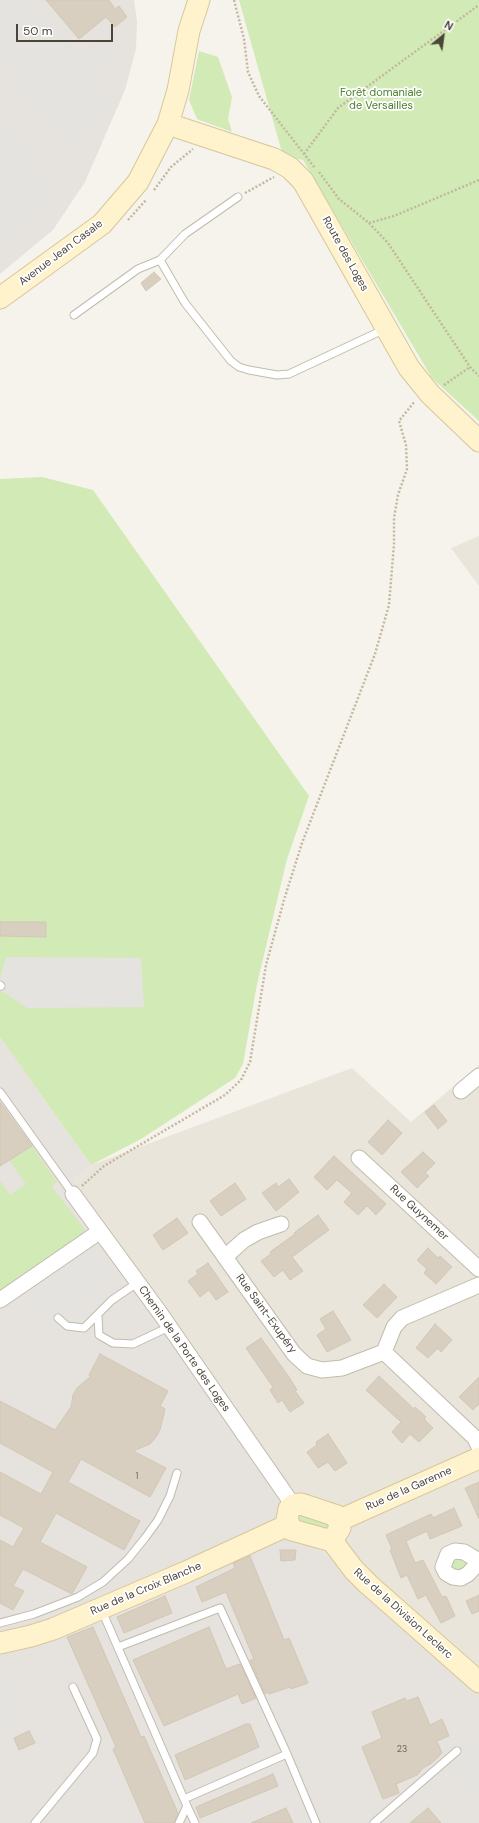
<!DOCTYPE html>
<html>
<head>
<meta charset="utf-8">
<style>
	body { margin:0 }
	#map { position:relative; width:479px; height:1823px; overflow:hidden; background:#f6f3ec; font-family:"DM Sans",sans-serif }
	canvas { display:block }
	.north { position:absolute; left:423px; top:16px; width:40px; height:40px; -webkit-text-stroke:3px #fff; paint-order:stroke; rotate:29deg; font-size:11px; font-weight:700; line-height:16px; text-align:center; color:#4b4439 }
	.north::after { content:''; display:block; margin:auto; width:14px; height:18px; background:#4b4439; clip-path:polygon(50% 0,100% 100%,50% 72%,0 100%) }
	.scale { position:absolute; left:16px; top:24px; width:97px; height:18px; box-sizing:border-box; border:2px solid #4b4439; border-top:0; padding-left:5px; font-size:12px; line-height:14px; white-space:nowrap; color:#4b4439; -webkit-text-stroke:3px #fff; paint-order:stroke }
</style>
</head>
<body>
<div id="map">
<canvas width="479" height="1823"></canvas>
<div class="north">N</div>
<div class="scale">50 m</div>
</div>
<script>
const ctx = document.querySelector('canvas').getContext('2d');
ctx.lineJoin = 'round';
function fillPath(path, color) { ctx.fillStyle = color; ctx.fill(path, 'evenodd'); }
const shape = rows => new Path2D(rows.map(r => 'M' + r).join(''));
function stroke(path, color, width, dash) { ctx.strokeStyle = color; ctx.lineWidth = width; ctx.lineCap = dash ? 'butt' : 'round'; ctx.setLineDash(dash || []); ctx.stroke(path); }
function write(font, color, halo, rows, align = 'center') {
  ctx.font = font + ' "DM Sans",sans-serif'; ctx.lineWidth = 3.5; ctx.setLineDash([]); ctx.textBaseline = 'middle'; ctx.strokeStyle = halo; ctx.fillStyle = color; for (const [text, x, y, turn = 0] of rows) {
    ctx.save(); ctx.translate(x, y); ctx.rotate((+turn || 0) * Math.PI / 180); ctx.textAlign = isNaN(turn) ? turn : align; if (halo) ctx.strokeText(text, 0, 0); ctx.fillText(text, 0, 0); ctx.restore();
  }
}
fillPath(shape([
	[479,536,479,586,451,548],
	[479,1065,479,1694,317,1547,281,1539,73,1179,91,1165,352,1068,411,1122]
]), '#eae5da');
fillPath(shape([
	[0,0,134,0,137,21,136,49,125,90,85,182,53,230,0,274],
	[0,1037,91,1165,73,1179,291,1485,275,1522,281,1538,317,1547,479,1694,479,1823,0,1823]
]), '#e6e2dd');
fillPath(shape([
	[239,0,479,0,479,421,432,378,303,160,283,156],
	[199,51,218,57,232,97,228,119,232,132,197,119,189,100],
	[42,477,93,490,309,796,287,859,257,984,243,1064,235,1078,141,1139,91,1165,0,1037,0,479],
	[32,1146,57,1182,52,1187,86,1231,0,1291,0,1181,10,1195,26,1184,9,1160],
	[295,1513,330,1518,333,1531,297,1526],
	[454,1556,473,1562,458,1574,450,1568]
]), '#d2eab5');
fillPath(shape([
	[0,0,29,0,79,57,106,37,116,50,89,77,110,103,105,110,106,119,71,152,0,59],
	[0,115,59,196,0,242],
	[6,957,141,958,144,1007,27,1008,0,990,0,979],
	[90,1246,115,1279,51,1323,28,1289],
	[0,1668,20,1711,0,1729],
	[476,1745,479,1749,479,1799,451,1767]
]), '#e5e3e0');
const building = shape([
	[46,0,109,0,115,9,119,6,127,17,115,27,106,17,79,39,46,0],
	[154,272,161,279,146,291,141,283,154,272],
	[0,922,46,922,46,937,0,936,0,922],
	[0,1102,32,1146,0,1166,0,1102],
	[434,1105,447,1121,438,1129,425,1112,434,1105],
	[388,1120,402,1133,382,1155,368,1142,388,1120],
	[423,1152,435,1163,425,1173,429,1176,417,1188,401,1172,423,1152],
	[334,1156,386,1204,376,1215,367,1206,358,1215,344,1202,352,1193,337,1180,327,1190,314,1177,334,1156],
	[289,1179,299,1192,276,1211,262,1193,276,1183,278,1187,289,1179],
	[235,1183,246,1199,221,1216,210,1201,235,1183],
	[318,1215,329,1230,292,1257,303,1271,290,1280,283,1270,274,1277,261,1261,271,1254,270,1252,295,1234,294,1233,318,1215],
	[177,1218,188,1233,163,1250,153,1235,177,1218],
	[428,1248,438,1258,440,1256,452,1267,436,1284,424,1273,427,1269,417,1260,428,1248],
	[208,1263,228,1292,216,1300,209,1290,200,1297,188,1281,198,1274,196,1271,208,1263],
	[384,1284,397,1297,377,1318,363,1305,384,1284],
	[333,1311,351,1340,327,1352,317,1335,326,1329,320,1319,333,1311],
	[435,1324,452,1340,441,1352,438,1348,428,1358,416,1348,435,1324],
	[261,1338,289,1377,297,1390,295,1391,304,1403,290,1412,282,1400,278,1403,270,1390,273,1387,246,1348,261,1338],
	[100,1354,168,1391,160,1406,165,1409,160,1430,156,1437,150,1444,133,1451,166,1468,150,1497,81,1459,68,1482,140,1521,124,1550,56,1513,40,1542,87,1567,72,1594,23,1569,13,1586,24,1591,13,1610,0,1603,0,1540,13,1547,24,1528,0,1515,0,1472,41,1494,53,1472,0,1443,0,1401,55,1430,71,1407,73,1395,77,1388,91,1376,89,1375,100,1354],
	[379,1376,414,1409,415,1407,426,1417,424,1419,433,1428,419,1442,410,1434,402,1443,392,1432,401,1422,366,1390,379,1376],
	[479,1377,479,1404,473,1410,459,1397,479,1377],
	[328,1434,347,1463,335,1471,328,1462,318,1468,307,1452,317,1445,316,1442,328,1434],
	[479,1482,479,1519,465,1488,479,1482],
	[454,1508,462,1526,430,1539,427,1531,406,1541,415,1563,423,1560,442,1597,446,1596,455,1616,441,1623,426,1595,418,1599,407,1575,401,1578,390,1550,392,1549,386,1535,431,1514,433,1518,454,1508],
	[280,1550,296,1550,295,1560,281,1561,280,1550],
	[250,1556,284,1640,289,1638,308,1683,291,1689,290,1687,269,1694,268,1692,265,1694,250,1660,254,1659,226,1592,202,1602,196,1587,235,1568,233,1563,250,1556],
	[479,1595,479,1611,472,1614,466,1601,479,1595],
	[165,1596,172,1613,124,1633,117,1617,165,1596],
	[93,1627,141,1737,144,1736,178,1813,174,1823,145,1823,113,1749,116,1747,67,1637,93,1627],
	[209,1627,226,1669,240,1664,256,1698,242,1704,238,1694,164,1726,133,1660,209,1627],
	[418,1697,430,1725,442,1719,449,1736,437,1741,442,1753,432,1763,423,1768,417,1775,396,1784,399,1793,383,1799,362,1747,382,1738,372,1712,405,1698,407,1701,418,1697],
	[246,1724,250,1724,259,1747,185,1780,175,1755,246,1724],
	[29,1731,35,1743,19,1750,14,1738,29,1731],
	[273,1774,278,1786,200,1818,196,1807,273,1774],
	[286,1808,293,1823,251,1823,286,1808],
	[428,1808,441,1823,410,1823,428,1808]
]);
fillPath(building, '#d8cfc1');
stroke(building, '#d3c7b4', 1);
const lane = shape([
	[160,260,185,303,231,361,239,367,249,370,277,375,289,374,385,329],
	[74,315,138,269,160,260,185,234,238,197],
	[0,985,1,986],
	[0,1092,73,1194],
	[98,1316,99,1335,113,1343,133,1344,169,1327],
	[58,1318,67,1326,84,1328,112,1300,137,1283],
	[102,1611,187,1806,179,1823],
	[0,1623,34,1614,78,1597,103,1582,128,1559,145,1538,158,1520,170,1496,177,1473],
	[118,1647,220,1608,287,1754,316,1823],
	[184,1799,287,1754],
	[187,1806,195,1823],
	[35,1823,93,1753,97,1739,73,1687],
	[374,1823,457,1751]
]);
const street = shape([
	[461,1091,479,1076],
	[359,1158,479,1269],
	[73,1194,160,1313,293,1505],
	[200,1222,294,1354,307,1366,322,1370,342,1368,384,1352,475,1438,479,1447],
	[225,1257,244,1240,258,1232,281,1224],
	[0,1300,99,1232],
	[384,1352,394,1327,402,1318,479,1285],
	[479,1561,464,1552,455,1551,448,1554,443,1567,446,1573,453,1577,461,1578,468,1574,479,1562]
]);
const secondary = shape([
	[168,124,274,159,290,168,303,181,409,368,430,394,479,441],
	[0,298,102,224,138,182,168,124,178,90,189,31,199,0],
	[301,1504,337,1516,340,1528,332,1541,292,1530,287,1520,289,1509,293,1505,301,1504],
	[340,1520,479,1458],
	[332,1541,354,1570,368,1584,479,1682],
	[0,1643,31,1636,53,1629,186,1572,288,1525]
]);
stroke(lane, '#c2bbae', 9);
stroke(street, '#c2bbae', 17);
stroke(secondary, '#d6c79b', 23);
stroke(shape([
	[234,0,244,39,248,72,259,96,315,168],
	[304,154,338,108,479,5],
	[319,172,339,199,369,223,388,243,470,367,479,376],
	[154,190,171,167,193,149],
	[245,193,274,177],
	[128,220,146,200],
	[369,223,394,216,479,180],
	[444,385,470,367],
	[82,1186,104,1166,225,1095,241,1080,250,1062,266,965,284,900,302,843,375,654,389,605,394,544,394,518,398,495,407,469,406,445,399,421,415,401]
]), '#c4b79f', 2.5, [2, 2]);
stroke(lane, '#fff', 7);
stroke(street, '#fff', 15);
stroke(secondary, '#fff3cd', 21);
write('9px', '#6e675b', null, [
	["1",137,1477],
	["23",402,1750]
]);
write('11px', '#4a7f2a', '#fff', [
	["Forêt domaniale",381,93],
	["de Versailles",381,106]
]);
write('11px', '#4b4439', '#fff', [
	["Avenue Jean Casale",61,253,-37],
	["Route des Loges",345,254,61],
	["Rue Guynemer",419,1213,43],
	["Rue Saint-Exupéry",266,1314,54],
	["Chemin de la Porte des Loges",184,1349,55],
	["Rue de la Garenne",409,1489,-24],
	["Rue de la Croix Blanche",146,1589,-23],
	["Rue de la Division Leclerc",403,1614,42]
]);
</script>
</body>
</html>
